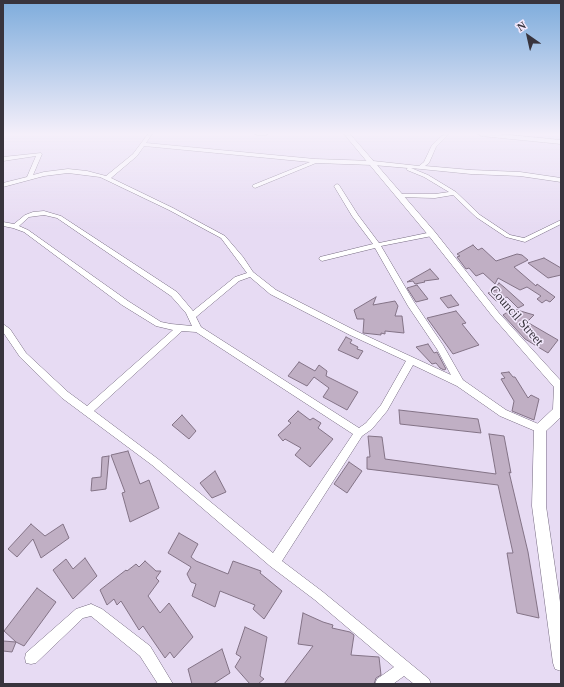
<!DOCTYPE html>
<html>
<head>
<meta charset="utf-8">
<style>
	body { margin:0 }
	#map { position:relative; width:564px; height:687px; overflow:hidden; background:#e7dbf3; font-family:"Times New Roman",serif }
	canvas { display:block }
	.frame { position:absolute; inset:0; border:4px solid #38343d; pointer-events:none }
	.north { position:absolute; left:508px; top:16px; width:40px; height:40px; -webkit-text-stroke:3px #f3e9fd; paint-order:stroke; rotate:326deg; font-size:11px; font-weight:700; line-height:16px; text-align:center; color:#38343d }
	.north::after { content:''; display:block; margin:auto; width:14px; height:18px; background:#38343d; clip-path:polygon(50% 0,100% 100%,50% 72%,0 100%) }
</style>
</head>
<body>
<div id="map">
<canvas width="564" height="687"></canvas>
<div class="frame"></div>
<div class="north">N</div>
</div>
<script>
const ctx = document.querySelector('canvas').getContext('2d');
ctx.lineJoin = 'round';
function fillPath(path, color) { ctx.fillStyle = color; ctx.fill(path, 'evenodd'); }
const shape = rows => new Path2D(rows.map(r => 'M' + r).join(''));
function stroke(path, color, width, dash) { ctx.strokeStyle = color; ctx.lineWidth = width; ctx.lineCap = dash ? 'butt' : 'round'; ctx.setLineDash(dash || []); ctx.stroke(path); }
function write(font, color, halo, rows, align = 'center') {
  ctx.font = font + ' "Times New Roman",serif'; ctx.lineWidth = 3; ctx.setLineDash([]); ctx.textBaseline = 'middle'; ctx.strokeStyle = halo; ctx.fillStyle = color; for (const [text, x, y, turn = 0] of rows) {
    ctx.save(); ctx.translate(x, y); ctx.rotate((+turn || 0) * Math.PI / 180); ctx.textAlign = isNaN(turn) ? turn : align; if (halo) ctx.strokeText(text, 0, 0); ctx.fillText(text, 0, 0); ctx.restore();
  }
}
const building = shape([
	[473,245,478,250,482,248,496,261,517,254,522,255,528,260,514,267,536,286,537,284,555,297,550,302,546,300,542,303,537,299,541,296,527,287,520,290,498,278,495,284,483,273,476,276,469,268,466,269,457,257,460,256,457,254,473,245],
	[544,258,561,268,561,275,548,278,528,263,544,258],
	[430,269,439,279,424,281,425,282,415,284,413,281,407,282,430,269],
	[499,283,504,287,524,305,518,308,507,297,496,301,488,293,499,289,496,287,499,283],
	[417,285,428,299,416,302,407,288,417,285],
	[451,295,459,305,448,308,440,298,451,295],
	[376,297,373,305,395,301,398,306,395,316,402,316,404,333,385,331,385,334,381,333,381,335,363,333,364,319,357,319,354,310,376,297],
	[517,310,534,315,527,322,558,340,548,353,525,339,503,315,509,311,517,310],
	[456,311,466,323,462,324,479,345,453,354,427,318,456,311],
	[346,337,352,340,350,343,358,347,357,349,363,351,358,359,338,350,346,337],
	[428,344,434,353,437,352,446,369,444,370,440,368,436,363,432,364,416,347,428,344],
	[299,362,315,371,319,365,327,371,326,376,358,392,347,410,323,397,329,388,314,377,307,386,288,376,299,362],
	[509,372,513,377,515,377,528,398,531,395,539,399,534,420,512,411,514,401,501,379,505,378,501,373,509,372],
	[399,410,478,419,481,433,400,424,399,410],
	[298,411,310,420,313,418,321,423,318,428,333,439,310,467,295,455,301,448,285,439,283,441,278,435,291,423,288,421,298,411],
	[182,415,196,431,189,439,172,425,182,415],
	[489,434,504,436,511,473,509,472,528,552,539,618,517,613,507,553,513,553,498,485,367,469,367,457,370,457,368,436,382,437,385,459,496,474,489,434],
	[128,451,140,484,149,480,159,508,130,522,122,493,125,492,111,455,128,451],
	[109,456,106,489,91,491,92,478,101,477,102,457,109,456],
	[349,462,362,471,347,493,334,484,349,462],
	[215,471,226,492,212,498,200,483,215,471],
	[31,524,45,536,63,524,69,538,41,558,33,539,17,557,8,549,31,524],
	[179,533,198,544,191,557,196,561,228,574,233,561,261,571,260,573,282,591,264,619,253,609,255,605,220,591,215,607,192,596,196,584,191,582,187,574,191,567,168,553,179,533],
	[85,558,97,576,73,599,53,570,66,559,73,569,85,558],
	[145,561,156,571,161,571,156,578,159,581,148,596,160,613,169,603,193,637,174,658,170,652,165,658,143,626,139,630,121,601,117,605,114,599,107,605,100,590,126,570,127,571,136,564,139,567,145,561],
	[37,588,56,602,24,646,16,642,4,631,37,588],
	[303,613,323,622,333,625,332,628,350,632,354,635,351,655,379,657,381,675,376,678,374,684,284,684,313,646,298,644,303,613],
	[245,627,267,637,260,676,264,679,258,684,250,684,235,667,241,657,236,654,245,627],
	[3,641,16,642,12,652,3,651,3,641],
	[222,649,230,673,213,684,192,684,188,669,222,649]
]);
fillPath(building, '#c0afc4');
stroke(building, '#837386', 1);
const minor = shape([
	[148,134,152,134,146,143,315,159,373,161,419,166,424,162,432,145,444,134,449,134,436,147,429,163,425,166,471,170,520,172,561,178,561,182,520,176,471,174,411,168,428,175,456,192,480,215,510,235,524,238,561,220,561,224,525,242,506,237,476,217,453,195,435,198,397,197,397,195,399,194,435,194,449,192,424,177,407,170,406,169,408,168,373,165,316,163,255,188,252,186,253,185,310,162,144,146,137,156,111,178,173,208,225,236,243,257,253,272,276,290,356,331,451,375,437,349,408,306,375,248,322,261,319,259,320,257,373,244,352,216,334,186,337,184,339,185,358,215,379,243,432,232,435,234,432,236,381,246,414,302,443,345,463,380,506,410,543,426,545,429,543,432,540,433,500,416,457,386,413,365,387,411,372,429,362,436,282,561,323,592,429,679,431,684,414,684,404,676,393,684,375,684,377,679,394,667,315,600,270,566,152,465,62,398,20,357,3,332,3,324,10,329,26,353,68,392,87,406,173,330,156,326,122,305,24,232,13,228,3,226,3,222,14,224,25,215,33,212,44,211,61,216,177,292,193,311,235,277,247,273,221,238,169,210,100,177,68,173,44,176,3,187,3,183,27,177,36,156,3,161,3,157,41,153,42,154,33,175,44,172,68,169,87,171,106,176,133,154,148,134],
	[44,215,57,218,171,296,186,313,192,326,171,324,161,322,128,301,28,230,19,226,29,217,44,215],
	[250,277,270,294,350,335,406,361,381,405,366,423,359,428,201,327,196,317,239,281,250,277],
	[182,331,196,332,353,434,273,553,158,459,94,411,182,331],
	[255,134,268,134,266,135,257,135,255,134],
	[91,604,102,609,150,646,173,684,158,684,140,656,91,616,83,618,36,663,31,664,26,663,25,658,26,653,76,609,91,604]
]);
const tertiary = shape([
	[344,134,350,134,435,232,499,313,561,381,561,417,546,431,546,506,561,609,561,671,555,669,553,663,532,506,534,429,536,425,553,409,554,387,493,317,429,236,344,134]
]);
const secondary = shape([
	[478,134,500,134,561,140,561,144,481,136,478,134]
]);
stroke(minor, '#766b81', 1);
stroke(tertiary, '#766b81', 1);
stroke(secondary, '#766b81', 1);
fillPath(minor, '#fff');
fillPath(tertiary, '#fff');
fillPath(secondary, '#fff');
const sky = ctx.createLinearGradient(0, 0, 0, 230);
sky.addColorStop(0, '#7eacdc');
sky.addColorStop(0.58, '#f4effa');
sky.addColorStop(1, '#f4effa00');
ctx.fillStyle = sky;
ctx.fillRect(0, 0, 564, 230);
write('13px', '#38343d', '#f3e9fd', [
	["Council Street",516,316,49]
]);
</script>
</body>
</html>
